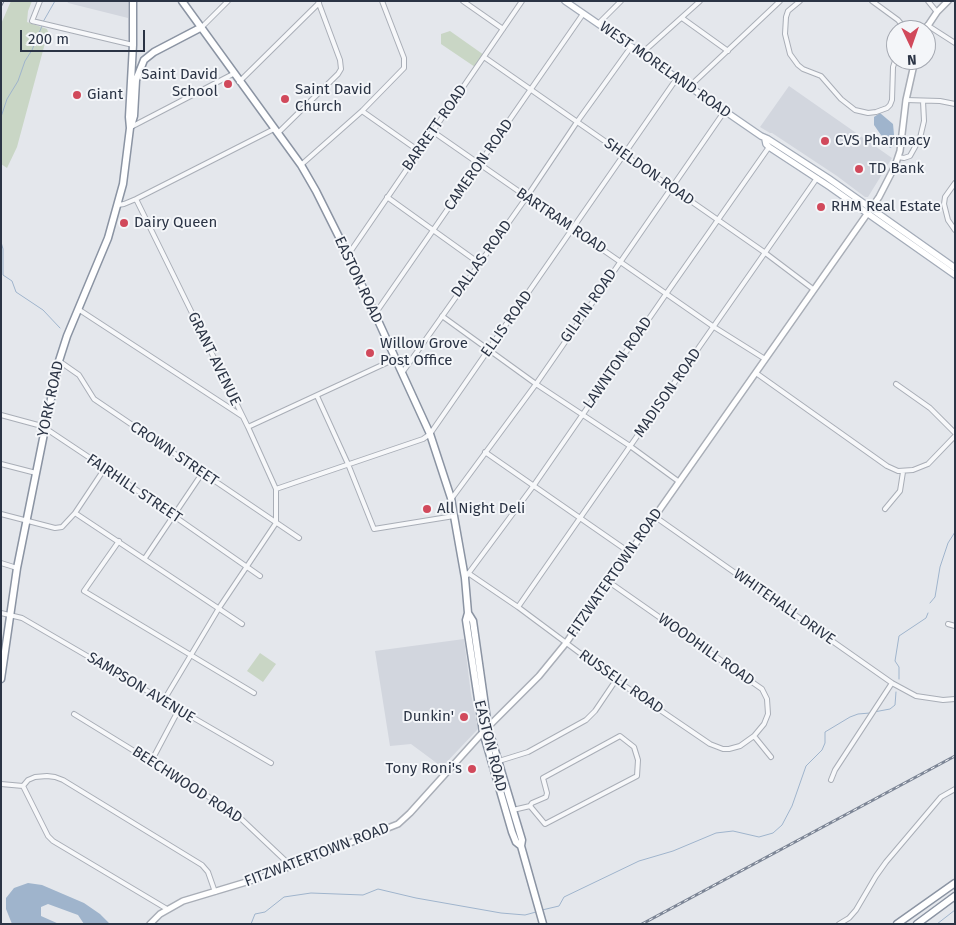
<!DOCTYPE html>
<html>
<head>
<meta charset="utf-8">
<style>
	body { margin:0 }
	#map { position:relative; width:956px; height:925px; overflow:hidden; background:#e4e7ec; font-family:"Fira Sans",sans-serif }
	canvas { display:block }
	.frame { position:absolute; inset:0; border:2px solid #2b3445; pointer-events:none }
	.north { position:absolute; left:886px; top:20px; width:50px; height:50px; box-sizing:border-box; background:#f4f6f9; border:1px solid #a4a8b1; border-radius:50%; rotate:177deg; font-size:14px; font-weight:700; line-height:20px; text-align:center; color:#2b3445 }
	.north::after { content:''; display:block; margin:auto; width:18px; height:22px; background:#d1495b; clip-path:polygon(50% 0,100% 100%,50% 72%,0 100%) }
	.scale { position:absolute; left:20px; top:30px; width:125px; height:22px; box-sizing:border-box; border:2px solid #2b3445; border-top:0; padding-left:6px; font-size:15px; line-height:18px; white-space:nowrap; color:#2b3445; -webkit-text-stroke:4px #f4f6f9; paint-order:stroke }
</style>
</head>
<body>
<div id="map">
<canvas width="956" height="925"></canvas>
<div class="frame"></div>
<div class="north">N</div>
<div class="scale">200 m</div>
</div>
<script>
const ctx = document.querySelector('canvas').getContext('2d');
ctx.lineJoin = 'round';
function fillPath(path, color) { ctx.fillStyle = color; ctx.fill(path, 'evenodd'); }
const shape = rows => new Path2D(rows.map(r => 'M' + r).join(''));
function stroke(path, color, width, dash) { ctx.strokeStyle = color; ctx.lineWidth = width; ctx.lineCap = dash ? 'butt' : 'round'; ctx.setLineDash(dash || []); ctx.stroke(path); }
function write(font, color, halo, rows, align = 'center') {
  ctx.font = font + ' "Fira Sans",sans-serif'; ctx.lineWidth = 4; ctx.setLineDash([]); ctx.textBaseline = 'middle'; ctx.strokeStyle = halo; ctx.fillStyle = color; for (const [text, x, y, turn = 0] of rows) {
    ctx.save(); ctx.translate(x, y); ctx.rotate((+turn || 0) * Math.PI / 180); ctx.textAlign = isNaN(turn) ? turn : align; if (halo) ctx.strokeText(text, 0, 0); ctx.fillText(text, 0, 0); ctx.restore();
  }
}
fillPath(shape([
	[67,1,128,1,128,18,68,3],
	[789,86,892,158,868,197,865,197,837,176,772,133,770,133,760,127],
	[464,639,471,694,478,729,442,767,411,744,390,746,375,651]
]), '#d2d6de');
fillPath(shape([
	[11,1,32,1,28,11,27,22,47,29,48,32,17,147,7,168,1,164,1,24],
	[450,31,484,55,475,67,441,44,441,34],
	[260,653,276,664,263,682,247,671]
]), '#c9d6c5');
fillPath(shape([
	[880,113,893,124,895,145,890,148,874,125,874,117],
	[28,883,42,885,84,903,100,914,110,924,84,924,78,915,48,904,41,907,41,916,59,924,12,924,6,909,6,898,14,888]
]), '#9fb4cc');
stroke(shape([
	[43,22,55,1],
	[1,117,7,99,18,81,25,61,32,50,42,26],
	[1,242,3,249,3,275,12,281,16,292,43,310,60,328],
	[930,603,935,597,940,567,948,543,955,532],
	[899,679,899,667,895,661,899,636,926,618,928,613],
	[874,712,890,709,895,705,896,692],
	[542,910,559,906,564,897,639,861,673,851,716,833,733,831,759,837,773,833,782,825,792,806,806,766,822,750,825,743,825,732,850,717,858,714,870,713],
	[251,924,255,914,265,912,284,897,311,893,363,895,378,889,416,898,501,913,525,915,536,912],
	[937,924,955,910]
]), '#9fb4cc', 1);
const street = shape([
	[40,1,32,21,133,45],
	[463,1,503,29],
	[800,1,788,11,786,17,785,34,790,54,798,65,803,69,821,76,841,99,855,110,868,113,876,112,887,108,890,105,892,100,893,67,896,58],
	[872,1,898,20,903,26,904,30],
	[928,1,937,12],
	[682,18,728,51],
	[598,24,621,1],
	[927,25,955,43],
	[201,28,228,1],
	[641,54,700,1],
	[484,57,764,252,813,289],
	[895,60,912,67],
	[239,82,319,3],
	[689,87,780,1],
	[906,100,940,101,955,104],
	[362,111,419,151],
	[131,127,233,74],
	[432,131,714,327,765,359],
	[278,133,338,74,341,69,340,60,318,1],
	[898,157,904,158,910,156,920,138,924,121,923,101],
	[301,165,362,111,404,68,404,58,382,1],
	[955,183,945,197,944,204,948,220,955,230],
	[387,197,479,263],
	[136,199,248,427,276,489,276,523,219,608,164,700],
	[118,205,124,204,136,199,274,129],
	[348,255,522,1],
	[78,309,242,416],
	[375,314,583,14],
	[442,316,536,384,630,446,678,481],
	[59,361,79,375,94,399,299,538],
	[402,373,526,198,577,122,631,47],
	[756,373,887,466,898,471,913,470,928,464,955,436],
	[896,384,930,408,955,433],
	[317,396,348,464,374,529,454,516],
	[1,415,38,425,45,428,105,468,260,576],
	[248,427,395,359],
	[485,452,629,552],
	[1,464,36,473],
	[276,489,423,439,430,434,677,78],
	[452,498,536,384,724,112],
	[885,509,900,491,903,472],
	[75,513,242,624],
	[1,514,55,528,62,527,75,513,105,468],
	[654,516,892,683,916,696,943,700,955,699],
	[119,541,84,591,254,693],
	[145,558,203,472],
	[1,563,17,568],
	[468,573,518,607,616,680,710,744,723,749,729,749,740,746,754,736],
	[465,578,534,485,666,294,769,147],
	[609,582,762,689,767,699,768,714,764,724,754,736,771,757],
	[518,607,817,178],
	[1,613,22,618,271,763],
	[948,624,955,626],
	[74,714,235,813,291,866],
	[152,760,178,711],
	[499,761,528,752,586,720,595,711,616,680],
	[831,780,835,770,892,683],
	[1,784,23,786,28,780,35,777,47,776,55,777,63,780,202,865,208,872,215,892],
	[23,786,48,836,53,841,167,909],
	[513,810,530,806,532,803,546,797,547,793,543,778,620,736,634,747,638,760,637,776,545,824,530,806],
	[839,924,849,918,856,910,876,876,886,862,941,797,955,789]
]);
const secondary = shape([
	[925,30,937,12,948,1],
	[150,924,160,914,183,901,263,877,398,824,410,813,483,732,539,676,566,643,879,197,895,166,900,151,906,100,915,60]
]);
const primary = shape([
	[565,1,761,136,768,139,828,178,955,268],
	[765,139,766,144,769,147,830,187,955,275]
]);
const highway = shape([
	[182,1,301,165,316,191,348,255,430,434,451,498,454,516,465,578,468,613,466,620,483,732,512,832,516,842,521,846],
	[131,126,134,116,136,80,144,60,154,52,200,28],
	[468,613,473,621,488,727,522,840,521,846,543,924],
	[1,679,17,568,58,364,67,336,108,238,123,184,130,128,129,117,133,45,133,1],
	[897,924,955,883],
	[917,924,955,896]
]);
stroke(street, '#a9aeb7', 6);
stroke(secondary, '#a9aeb7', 8);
stroke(primary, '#a3abb8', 8);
stroke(highway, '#8b94a3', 9);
stroke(street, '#f7f8fa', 4);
stroke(secondary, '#fff', 5);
stroke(primary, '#fff', 5.5);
stroke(highway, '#fff', 6);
const rail = shape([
	[1,5,3,1],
	[642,924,955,756]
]);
stroke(rail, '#7d8696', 3);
stroke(rail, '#f4f6f9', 1, [4]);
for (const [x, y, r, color] of [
	[228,84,5,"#d1495b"],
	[77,95,5,"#d1495b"],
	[285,99,5,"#d1495b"],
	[825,141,5,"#d1495b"],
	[859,169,5,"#d1495b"],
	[821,207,5,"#d1495b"],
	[124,223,5,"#d1495b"],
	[370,353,5,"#d1495b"],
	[427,509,5,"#d1495b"],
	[464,717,5,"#d1495b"],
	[472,769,5,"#d1495b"]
]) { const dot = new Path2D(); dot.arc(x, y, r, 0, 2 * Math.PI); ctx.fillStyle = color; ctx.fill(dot); stroke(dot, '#f4f6f9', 2); }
write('15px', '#2b3445', '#f4f6f9', [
	["WEST MORELAND ROAD",665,70,35],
	["BARRETT ROAD",435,128,-55],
	["CAMERON ROAD",479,165,-55],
	["SHELDON ROAD",649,172,35],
	["BARTRAM ROAD",561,221,34],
	["DALLAS ROAD",482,259,-54],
	["EASTON ROAD",358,280,65],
	["GILPIN ROAD",589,306,-55],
	["ELLIS ROAD",507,324,-55],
	["GRANT AVENUE",214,359,64],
	["LAWNTON ROAD",618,363,-55],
	["MADISON ROAD",668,393,-55],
	["YORK ROAD",51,399,-78],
	["CROWN STREET",174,454,34],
	["FAIRHILL STREET",134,489,34],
	["FITZWATERTOWN ROAD",615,573,-55],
	["WHITEHALL DRIVE",784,607,35],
	["WOODHILL ROAD",706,650,35],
	["RUSSELL ROAD",621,682,35],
	["SAMPSON AVENUE",141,688,31],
	["EASTON ROAD",490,746,76],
	["BEECHWOOD ROAD",187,785,33],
	["FITZWATERTOWN ROAD",317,855,-21]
]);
write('15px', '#2b3445', '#f4f6f9', [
	["Saint David",218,75,"right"],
	["School",218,92,"right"],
	["Saint David",295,90],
	["Church",295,107],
	["Giant",87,95],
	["CVS Pharmacy",835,141],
	["TD Bank",869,169],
	["RHM Real Estate",831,207],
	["Dairy Queen",134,223],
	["Willow Grove",380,344],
	["Post Office",380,361],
	["All Night Deli",437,509],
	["Dunkin'",454,717,"right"],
	["Tony Roni's",462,769,"right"]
], 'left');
</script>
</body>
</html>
